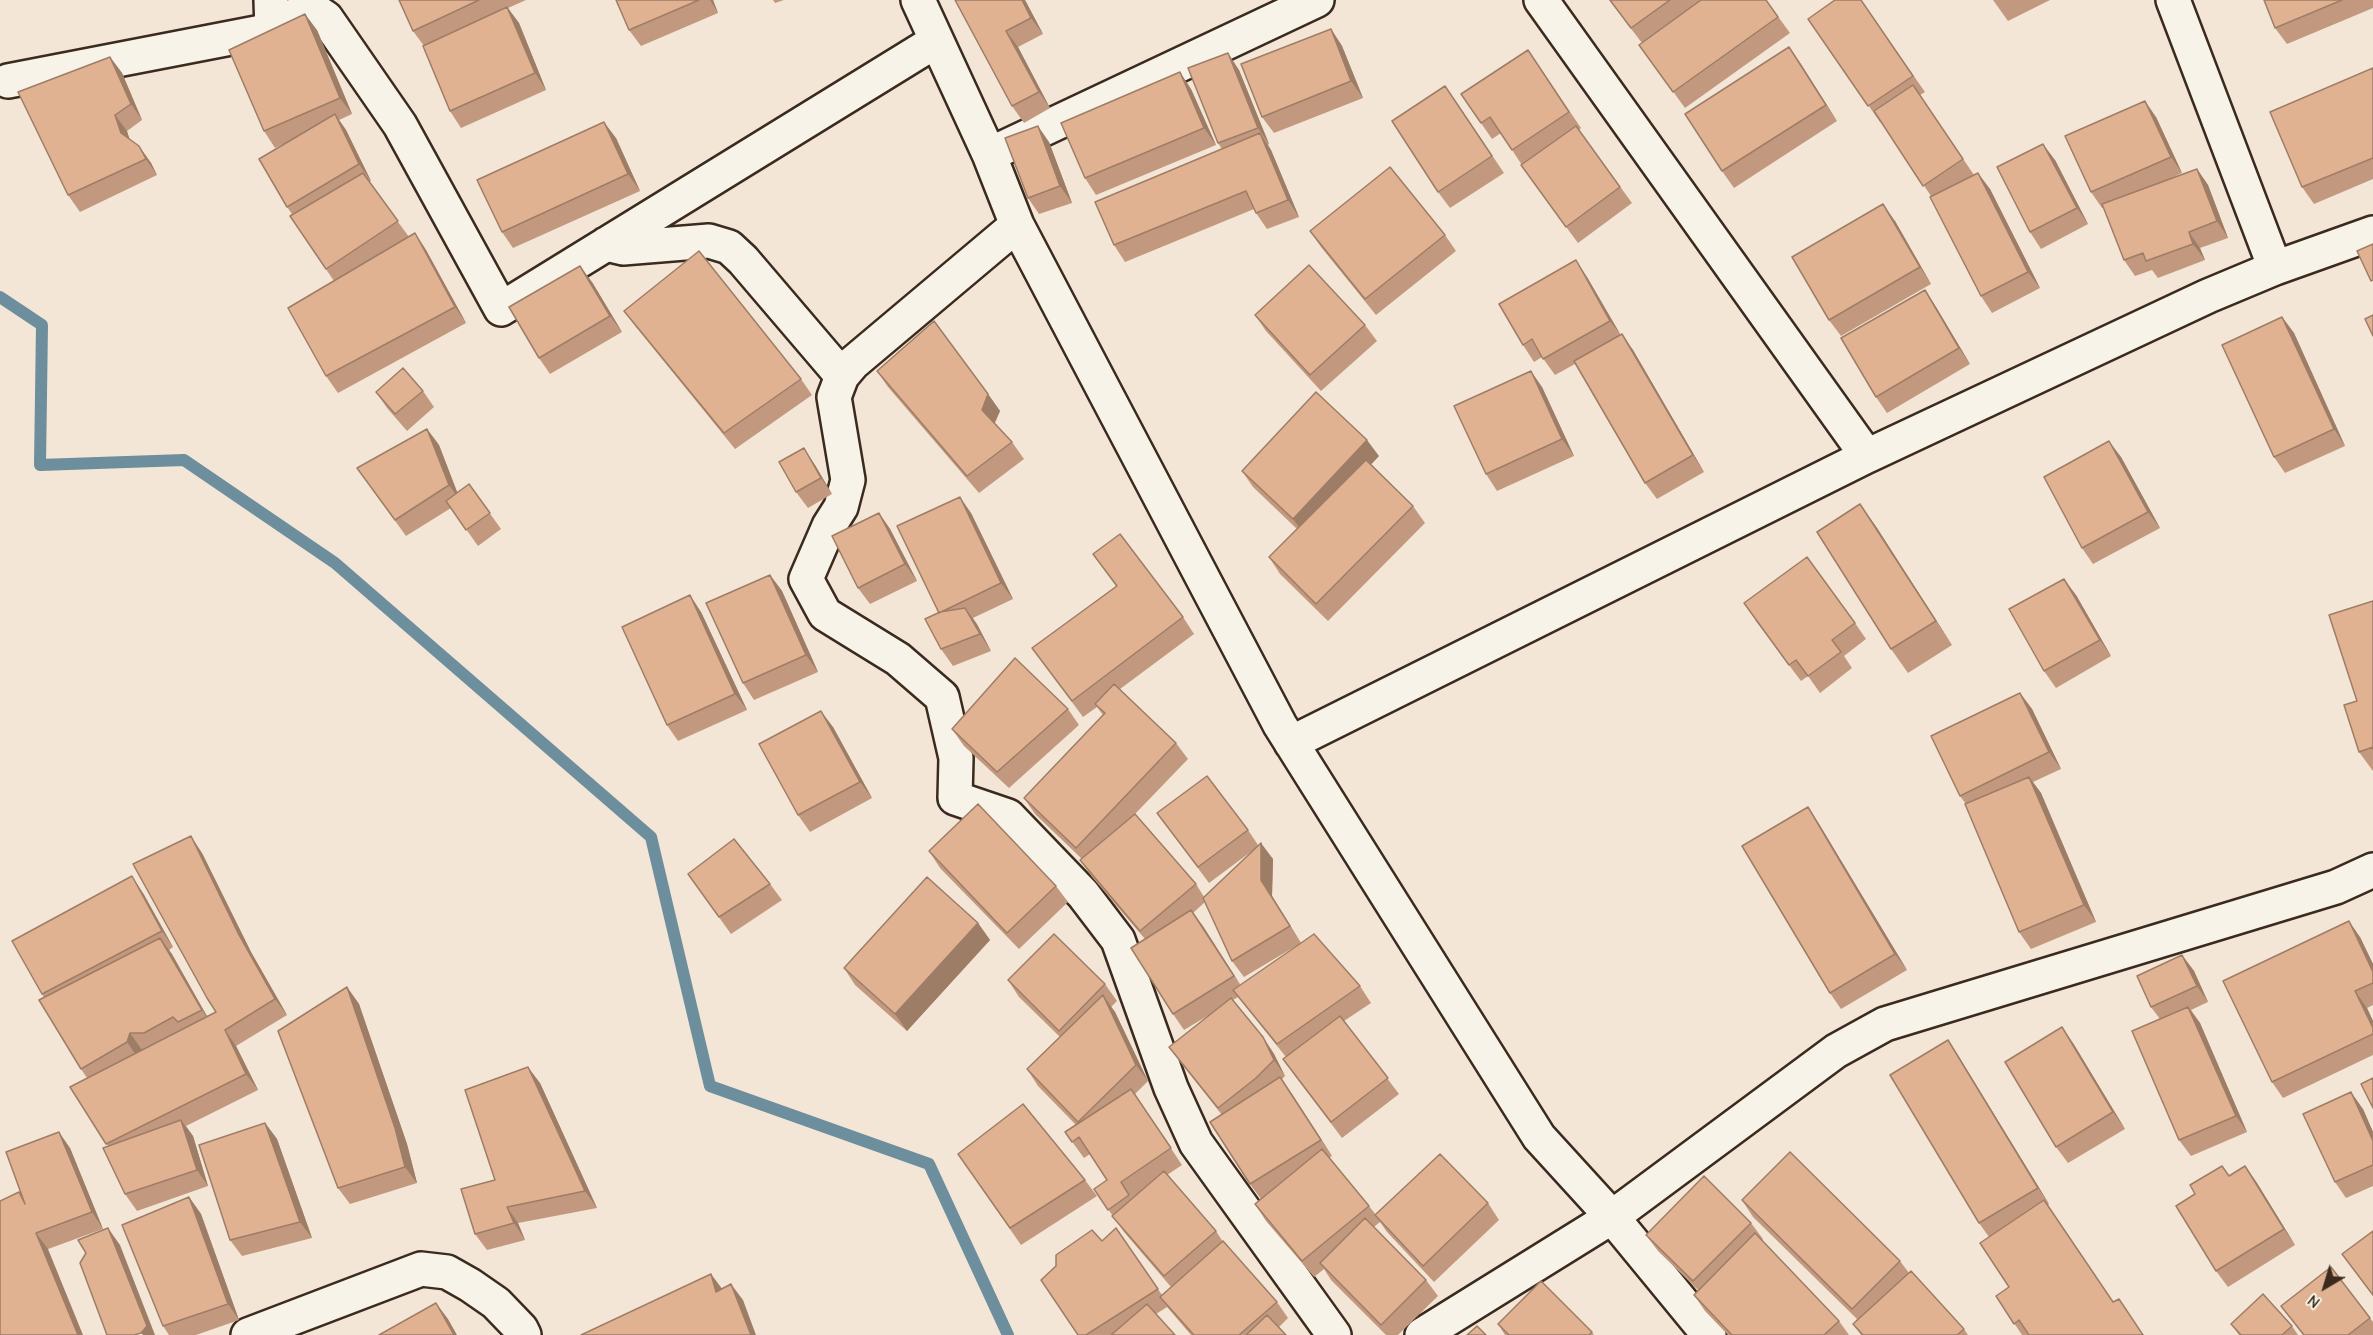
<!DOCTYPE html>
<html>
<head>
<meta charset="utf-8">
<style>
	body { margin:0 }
	#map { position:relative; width:2373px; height:1335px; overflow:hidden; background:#f3e6d7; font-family:"Comic Neue",sans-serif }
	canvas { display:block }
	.north { position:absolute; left:2295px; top:1257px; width:60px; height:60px; -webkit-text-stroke:4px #f7f3e8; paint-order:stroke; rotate:218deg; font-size:16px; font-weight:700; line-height:24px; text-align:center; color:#3b2a1e }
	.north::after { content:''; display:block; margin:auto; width:21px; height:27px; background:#3b2a1e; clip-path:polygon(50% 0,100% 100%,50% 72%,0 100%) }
</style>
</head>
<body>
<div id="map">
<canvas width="2373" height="1335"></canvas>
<div class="north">N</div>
</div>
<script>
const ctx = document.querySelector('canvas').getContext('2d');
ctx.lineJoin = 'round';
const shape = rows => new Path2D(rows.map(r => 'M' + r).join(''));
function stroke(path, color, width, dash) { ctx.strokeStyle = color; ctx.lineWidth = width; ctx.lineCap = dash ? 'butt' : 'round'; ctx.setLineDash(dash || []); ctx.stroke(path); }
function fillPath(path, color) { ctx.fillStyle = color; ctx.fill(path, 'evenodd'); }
stroke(shape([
	[0,297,42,325,40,465,184,460,335,563,651,837,710,1086,929,1164,1008,1335]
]), '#6d8e9c', 12);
const minor = shape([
	[271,0,272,30],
	[918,0,989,154,1017,225,1280,725,1539,1137,1612,1217,1709,1335],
	[1541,0,1867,456],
	[2173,0,2275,268],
	[8,81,272,30,307,8,317,12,326,18,400,125,501,309,936,41],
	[999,150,1317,0],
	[1017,225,853,363,842,376,834,397,848,480,841,507,829,526,806,579,825,614,898,659,942,697,956,758,955,798,1008,816,1083,894,1118,940,1171,1088,1196,1143,1334,1335],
	[606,244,623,248,709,241,729,247,743,260,842,376],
	[1291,743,1867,456,2208,296,2275,268,2373,233],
	[248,1335,421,1269,447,1272,470,1285,496,1303,521,1329,524,1335],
	[1422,1335,1612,1217,1836,1051,1885,1024,2336,887,2373,870]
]);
stroke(minor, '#3b2a1e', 38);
stroke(minor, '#f7f3e8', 33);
fillPath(shape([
	[399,0,526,0,508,8,519,23,546,90,461,128,450,111,424,46,413,31],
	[616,0,713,0,718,13,641,46,629,30],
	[773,0,784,0,775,3],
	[955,0,1025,0,1043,34,1018,47,1050,108,1024,123,1012,106],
	[1609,0,1766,0,1790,33,1685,108,1639,45,1642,43],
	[1861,0,1925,92,1920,95,1974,175,1990,189,2040,288,1992,313,1981,296,1931,196,1881,122,1880,122,1808,19],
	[1993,0,2050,0,2008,21],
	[2264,0,2373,0,2373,8,2287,44,2275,28],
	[1331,29,1342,46,1363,98,1274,133,1262,117],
	[317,30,352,114,339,120,346,130,371,181,369,182,409,237,415,233,426,250,466,323,338,393,326,376,334,281,290,216,292,214,287,207,283,144,275,148,264,131],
	[1789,47,1837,121,1734,188,1722,171],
	[110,57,122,73,142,120,127,131,129,139,139,146,151,163,157,175,80,212,68,195],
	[1539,66,1581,128,1579,130,1632,203,1578,243,1533,182,1501,133,1492,139,1461,94],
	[2373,68,2373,179,2314,204,2302,187],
	[1239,70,1269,144,1268,145,1271,150,1299,217,1267,229,1256,213,1254,209,1125,262,1114,245,1222,149,1218,143],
	[1191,89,1216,145,1096,195,1085,178],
	[1457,103,1504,173,1450,208,1438,192],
	[2156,117,2182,173,2161,183,2197,169,2208,185,2228,238,2200,248,2205,260,2158,278,2152,270,2135,276,2124,260,2104,208,2102,208,2091,192],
	[616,138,640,191,513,248,502,232],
	[1049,142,1072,203,1039,214,1028,198],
	[2055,160,2088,224,2041,249,2030,232],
	[1895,221,1931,284,1841,336,1829,320],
	[1310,231,1445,235,1456,251,1376,315,1321,247],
	[1587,277,1620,335,1633,350,1704,472,1657,499,1645,483,1575,364,1555,375,1542,357,1534,362,1523,345],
	[592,282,622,332,550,374,539,358],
	[1936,307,1970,364,1887,413,1876,397],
	[624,311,801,379,812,395,735,449,636,327],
	[1255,315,1365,325,1377,341,1321,391,1266,331],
	[2282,317,2294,333,2345,446,2285,473,2274,457],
	[877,371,988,394,1000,411,995,423,1012,442,1024,459,979,493,888,387],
	[1542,387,1574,456,1497,491,1486,474],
	[423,391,434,407,407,431,387,408,376,392],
	[427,429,439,445,457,492,469,484,501,529,478,546,451,508,406,536,357,468],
	[1379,456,1371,464,1413,506,1425,523,1328,621,1280,574,1269,557,1297,529,1253,487,1242,471],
	[2121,457,2160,528,2093,564,2082,548],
	[815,465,832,494,808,508,796,492],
	[1860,504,1877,528,1952,645,1908,673,1891,649],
	[879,513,890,529,917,581,870,604,858,588],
	[971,513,1013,599,973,618,991,651,953,666,941,649,939,613],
	[1093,554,1183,617,1194,634,1120,689,1176,743,1188,759,1135,814,1196,884,1204,897,1252,851,1209,883,1157,813,1248,830,1258,845,1273,859,1272,896,1301,943,1244,977,1232,961,1205,902,1193,913,1240,985,1360,986,1371,1003,1344,1021,1399,1094,1342,1138,1295,1076,1283,1059,1286,1057,1238,997,1233,1000,1263,1037,1274,1054,1285,1076,1282,1079,1332,1156,1329,1158,1369,1206,1376,1215,1488,1203,1499,1220,1434,1282,1387,1232,1380,1222,1374,1227,1426,1280,1438,1296,1398,1335,1386,1335,1331,1280,1324,1269,1314,1277,1266,1221,1255,1204,1261,1199,1250,1184,1222,1115,1181,1063,1169,1047,1209,1015,1184,1030,1173,1014,1145,939,1092,877,1080,860,1082,859,1035,814,1024,798,1103,715,1097,707,1083,717,1032,648,1116,586],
	[770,575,782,591,818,672,754,700,743,683],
	[2076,595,2111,656,2056,688,2044,671],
	[2373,601,2373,771,2359,752,2357,701],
	[701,612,747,710,678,741,667,725],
	[1755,620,1855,623,1866,639,1844,656,1852,668,1820,693,1808,676,1801,681],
	[2020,693,2032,709,2061,769,2033,782,2041,793,2096,922,2031,949,2019,932,1966,804,1960,796],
	[1068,709,1079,725,1009,788,964,746,952,729],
	[833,727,872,798,810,832,798,815],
	[1819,824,1907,970,1841,1009,1830,993],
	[929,851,1056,886,1068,902,1019,949,940,868],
	[202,853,251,952,287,1015,236,1046,258,1090,186,1126,193,1136,208,1186,137,1211,125,1194,108,1146,70,1087,87,1078,81,1069,42,994,143,893,173,947,169,950,207,1016,216,1012],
	[688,874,770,884,782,900,731,934],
	[978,923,990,940,907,1031,855,985,844,968],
	[2360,937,2373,964,2373,1005,2367,1008,2373,1021,2373,1055,2283,1098,2272,1082],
	[2182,955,2194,971,2208,1002,2191,1010,2200,1023,2247,1132,2191,1156,2179,1140,2160,1019,2151,1007],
	[1008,980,1105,984,1117,1001,1111,1007,1115,1012,1148,1081,1135,1094,1182,1165,1167,1175,1216,1231,1223,1242,1277,1302,1288,1318,1279,1327,1286,1335,1191,1335,1167,1307,1156,1314,1175,1335,1078,1335,1102,1241,1116,1228,1162,1295,1171,1287,1124,1232,1094,1189,1107,1180,1090,1154,1084,1158,1065,1132,1076,1125,1038,1086,1027,1069,1060,1037,1019,997],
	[347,987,359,1004,407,1144,417,1183,350,1204,338,1188],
	[2073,1043,2125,1129,2068,1163,2056,1147],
	[1959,1057,2049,1204,2048,1205,2113,1302,2144,1335,2022,1335,1996,1296,2009,1287,1989,1237,1979,1223],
	[540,1083,597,1208,518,1223,525,1240,487,1250,475,1234,495,1180],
	[2363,1109,2373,1132,2373,1186,2346,1198,2335,1182],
	[265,1123,277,1139,312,1238,242,1256,230,1240],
	[70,1148,103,1229,48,1249,0,1335,23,1197],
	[958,1154,1085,1180,1097,1196,1021,1245],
	[2245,1166,2257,1183,2295,1245,2228,1287,2216,1271,2229,1176],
	[189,1197,201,1214,239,1320,196,1335,169,1335,163,1326],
	[1742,1200,1900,1261,1909,1273,1964,1329,1968,1335,1861,1335,1853,1324,1857,1319,1753,1217],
	[1751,1223,1763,1239,1762,1240,1839,1321,1849,1335,1728,1335,1705,1311,1694,1295,1698,1290,1658,1251,1646,1235],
	[2373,1231,2373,1296,2342,1254],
	[2331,1267,2373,1322,2373,1335,2303,1335,2281,1306],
	[1498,1324,1592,1332,1594,1335,1505,1335],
	[2231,1324,2292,1326,2298,1335,2239,1335]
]), '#c2997e');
fillPath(shape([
	[710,0,713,0,718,13],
	[1022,0,1025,0,1043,34,1031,18],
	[507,7,519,23,546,90,535,73],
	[305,14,317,30,352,114,340,98],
	[1331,29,1342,46,1363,98,1351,81],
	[1006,31,1018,47,1050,108,1039,92],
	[1789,47,1801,64,1837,121,1826,105],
	[1228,53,1239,70,1269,144,1258,128],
	[110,57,122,73,142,120,131,104],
	[1180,72,1191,89,1216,145,1204,128],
	[2145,101,2156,117,2182,173,2171,157],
	[335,114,346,130,371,181,359,164],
	[115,115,127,131,133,150,121,133],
	[604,122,616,138,640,191,628,174],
	[1038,126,1049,142,1072,203,1060,186],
	[1260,133,1271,150,1299,217,1288,200],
	[2043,144,2055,160,2088,224,2077,208],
	[139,146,151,163,157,175,146,159],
	[2197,169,2208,185,2228,238,2217,221],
	[1978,173,1990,189,2040,288,2028,272],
	[1883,204,1895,221,1931,284,1920,267],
	[2189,232,2200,248,2205,260,2193,244],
	[415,233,426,250,466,323,455,307],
	[1576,260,1587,277,1622,337,1610,321],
	[580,266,592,282,622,332,610,316],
	[1925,290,1936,307,1970,364,1959,348],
	[2282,317,2294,333,2345,446,2334,429],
	[1622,334,1633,350,1704,472,1693,455],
	[1531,371,1542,387,1574,456,1562,439],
	[988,394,1000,411,993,426,982,410],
	[427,429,439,445,461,502,449,485],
	[1367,440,1379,456,1305,535,1293,519],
	[2109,441,2121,457,2160,528,2148,512],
	[804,448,815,465,832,494,821,478],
	[960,497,971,513,1013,599,1001,583],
	[1860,504,1877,528,1952,645,1936,621],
	[879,513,890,529,917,581,905,564],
	[770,575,782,591,818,672,806,655],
	[2064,579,2076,595,2111,656,2100,640],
	[690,595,701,612,747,710,735,694],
	[965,608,977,624,991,651,980,634],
	[2020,693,2032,709,2061,769,2049,752],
	[821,711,833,727,872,798,860,782],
	[2029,777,2041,793,2096,922,2084,905],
	[1808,807,1819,824,1907,970,1895,954],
	[191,836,202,853,251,952,287,1015,275,999,239,935],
	[1261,843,1273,859,1272,896,1301,943,1290,926,1261,880],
	[132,876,143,893,173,947,162,931],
	[1191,910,1203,926,1245,992,1234,976],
	[2349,921,2360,937,2373,964,2373,972],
	[978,923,990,940,907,1031,895,1014],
	[160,938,172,954,213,1027,202,1010],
	[2182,955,2194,971,2208,1002,2197,986],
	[347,987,359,1004,407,1144,417,1183,405,1167],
	[2355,991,2367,1008,2373,1021,2373,1028],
	[1103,995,1115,1012,1148,1081,1136,1065],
	[2188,1007,2200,1023,2247,1132,2236,1116],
	[2062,1027,2073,1043,2125,1129,2113,1112],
	[225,1030,236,1046,258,1090,246,1074],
	[130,1033,142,1050,138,1058,127,1042],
	[1263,1037,1274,1054,1285,1076,1274,1060],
	[1948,1040,1959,1057,2049,1204,2038,1188],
	[528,1067,540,1083,597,1208,585,1191],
	[1280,1077,1292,1094,1332,1156,1321,1140],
	[2351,1092,2363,1109,2373,1132,2373,1141],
	[181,1120,193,1136,208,1186,197,1170],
	[265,1123,277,1139,312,1238,300,1222],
	[59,1132,70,1148,103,1229,92,1212],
	[2245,1166,2257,1183,2295,1245,2284,1229],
	[189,1197,201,1214,239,1320,228,1304],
	[507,1207,518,1223,525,1240,514,1223],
	[108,1228,120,1245,155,1335,143,1335,141,1333],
	[36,1233,48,1249,83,1335,78,1335],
	[711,1274,723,1290,716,1292],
	[731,1284,743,1300,756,1335,751,1335],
	[436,1303,448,1319,457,1335,454,1335]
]), '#9e7d66');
const building = shape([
	[399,0,479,0,413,31,399,0],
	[616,0,699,0,629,30,616,0],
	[955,0,1022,0,1031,18,1006,31,1039,92,1012,106,955,0],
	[1610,0,1670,0,1631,28,1610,0],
	[1701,0,1766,0,1778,17,1673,92,1639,45,1701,0],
	[1835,0,1861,0,1913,76,1868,106,1808,19,1835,0],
	[2264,0,2342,0,2275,28,2264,0],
	[507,7,535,73,450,111,423,46,507,7],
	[305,14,340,98,264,131,229,50,305,14],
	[1331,29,1351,81,1262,117,1241,64,1331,29],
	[1789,47,1826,105,1722,171,1685,114,1789,47],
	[1528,50,1569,112,1512,150,1490,117,1481,123,1461,94,1528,50],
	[1228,53,1258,128,1218,143,1188,68,1228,53],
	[110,57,131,104,115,115,121,133,139,146,146,159,68,195,18,92,110,57],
	[2373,68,2373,158,2302,187,2270,112,2373,68],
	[1180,72,1204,128,1085,178,1061,123,1180,72],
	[1913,85,1963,159,1923,186,1874,111,1913,85],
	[1445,86,1492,156,1438,192,1392,121,1445,86],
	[2145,101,2171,157,2091,192,2065,136,2145,101],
	[335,114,359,164,287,207,259,159,335,114],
	[604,122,628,174,502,232,477,180,604,122],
	[1038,126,1060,186,1028,198,1005,138,1038,126],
	[1576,126,1620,187,1566,227,1521,165,1576,126],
	[1260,133,1288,200,1256,213,1246,191,1114,245,1095,202,1260,133],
	[2043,144,2077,208,2030,232,1997,167,2043,144],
	[1390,167,1445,235,1365,299,1310,231,1390,167],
	[2197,169,2217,221,2189,232,2193,244,2146,261,2143,253,2124,260,2102,204,2197,169],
	[363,173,398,221,326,269,290,216,363,173],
	[1978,173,2028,272,1981,296,1930,197,1978,173],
	[1883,204,1920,267,1829,320,1792,257,1883,204],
	[415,233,455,307,326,376,288,308,415,233],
	[2373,244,2373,280,2371,281,2357,251,2373,244],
	[699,251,801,379,724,433,624,311,699,251],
	[1576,260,1610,321,1543,359,1532,339,1523,345,1499,304,1576,260],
	[1309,265,1365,325,1310,375,1255,315,1309,265],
	[580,266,610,316,539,358,509,307,580,266],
	[1925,290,1959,348,1876,397,1841,338,1925,290],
	[2373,315,2373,336,2365,319,2373,315],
	[2282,317,2334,429,2274,457,2222,345,2282,317],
	[934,321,988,394,982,410,1012,442,967,476,877,371,934,321],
	[1622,334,1693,455,1645,483,1574,361,1622,334],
	[403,368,423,391,395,414,376,392,403,368],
	[1531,371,1562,439,1486,474,1454,406,1531,371],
	[1316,392,1367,440,1293,519,1242,471,1316,392],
	[427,429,449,485,395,520,357,468,427,429],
	[2109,441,2148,512,2082,548,2044,477,2109,441],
	[804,448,821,478,796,492,779,462,804,448],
	[1366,460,1413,506,1316,604,1269,557,1366,460],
	[469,484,490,513,466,530,446,501,469,484],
	[960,497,1001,583,939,613,897,526,960,497],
	[1860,504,1936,621,1891,649,1817,532,1860,504],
	[879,513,905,564,858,588,832,536,879,513],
	[1120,534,1183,617,1072,701,1032,648,1117,586,1093,554,1120,534],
	[1807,557,1855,623,1832,640,1841,652,1808,676,1796,660,1789,665,1744,603,1807,557],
	[770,575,806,655,743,683,706,603,770,575],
	[2064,579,2100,640,2044,671,2009,609,2064,579],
	[690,595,735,694,667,725,622,627,690,595],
	[2373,601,2373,749,2373,747,2359,752,2344,705,2357,701,2329,615,2373,601],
	[965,608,980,634,941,649,925,619,940,612,965,608],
	[1015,658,1068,709,997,772,952,729,1015,658],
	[1114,684,1176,743,1076,848,1024,798,1105,713,1095,704,1114,684],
	[2020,693,2049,752,1960,796,1931,736,2020,693],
	[821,711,860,782,798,815,759,744,821,711],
	[1207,776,1248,830,1198,867,1157,813,1207,776],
	[2029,777,2084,905,2019,932,1965,804,2029,777],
	[978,804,1056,886,1007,933,929,851,978,804],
	[1808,807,1895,954,1830,993,1742,846,1808,807],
	[1135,814,1196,884,1140,931,1080,860,1135,814],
	[191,836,239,935,275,999,225,1030,246,1074,106,1144,70,1087,216,1012,207,998,133,864,191,836],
	[734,839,770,884,719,917,688,874,734,839],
	[1261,843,1261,880,1290,926,1232,961,1203,898,1261,843],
	[132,876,162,931,42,994,12,941,132,876],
	[927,877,978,923,895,1014,844,968,927,877],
	[1191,910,1234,976,1173,1014,1131,948,1191,910],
	[2349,921,2373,972,2373,983,2355,991,2373,1028,2373,1034,2272,1082,2223,981,2349,921],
	[1054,934,1105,984,1059,1031,1008,980,1054,934],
	[1314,934,1360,986,1277,1044,1233,990,1314,934],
	[160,938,202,1010,178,1022,173,1017,144,1033,130,1033,127,1042,81,1069,39,1000,160,938],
	[2182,955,2197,986,2151,1007,2137,976,2182,955],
	[347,987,395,1128,405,1167,338,1188,278,1031,347,987],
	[1103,995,1136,1065,1078,1122,1027,1069,1103,995],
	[1231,998,1263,1037,1274,1060,1256,1078,1218,1108,1169,1047,1231,998],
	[2188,1007,2236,1116,2179,1140,2132,1031,2188,1007],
	[1340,1016,1388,1078,1331,1122,1283,1059,1340,1016],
	[2062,1027,2113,1112,2056,1147,2005,1062,2062,1027],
	[1948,1040,2038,1188,1979,1223,1890,1075,1948,1040],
	[528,1067,585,1191,507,1207,514,1223,475,1234,461,1189,495,1180,465,1090,528,1067],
	[1280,1077,1321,1140,1250,1184,1210,1122,1280,1077],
	[2373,1078,2373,1108,2361,1084,2373,1078],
	[1131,1089,1171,1148,1121,1182,1129,1195,1108,1210,1094,1189,1107,1180,1079,1137,1072,1142,1065,1132,1131,1089],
	[2351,1092,2373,1141,2373,1165,2335,1182,2303,1114,2351,1092],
	[1023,1104,1085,1180,1010,1228,958,1154,1023,1104],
	[181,1120,197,1170,125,1194,103,1148,181,1120],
	[265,1123,300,1222,230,1240,199,1145,265,1123],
	[59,1132,92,1212,36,1233,78,1335,0,1335,0,1201,19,1192,25,1204,6,1152,59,1132],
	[1322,1149,1369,1206,1302,1261,1255,1204,1322,1149],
	[1790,1152,1900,1261,1852,1309,1742,1200,1790,1152],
	[1440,1154,1488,1203,1423,1266,1375,1215,1440,1154],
	[2222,1166,2229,1176,2245,1166,2284,1229,2216,1271,2176,1206,2195,1194,2190,1185,2222,1166],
	[1164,1171,1216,1231,1164,1276,1112,1216,1164,1171],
	[1704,1176,1751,1223,1693,1281,1646,1235,1704,1176],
	[189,1197,228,1304,163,1326,122,1225,189,1197],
	[2044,1200,2113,1302,2119,1299,2143,1335,2029,1335,2019,1320,2014,1324,1996,1296,2009,1287,1980,1243,2044,1200],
	[1365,1218,1426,1280,1381,1325,1320,1263,1365,1218],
	[108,1228,147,1326,141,1333,134,1335,107,1335,80,1263,86,1253,78,1240,108,1228],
	[1116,1228,1158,1289,1086,1335,1078,1335,1041,1280,1056,1266,1056,1255,1092,1230,1102,1241,1116,1228],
	[2373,1231,2373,1295,2342,1254,2373,1231],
	[1755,1233,1839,1321,1824,1335,1732,1335,1694,1295,1755,1233],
	[1223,1241,1277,1302,1239,1335,1194,1335,1160,1297,1223,1241],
	[2331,1267,2370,1318,2348,1335,2304,1335,2281,1306,2331,1267],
	[1911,1271,1964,1329,1957,1335,1863,1335,1853,1324,1911,1271],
	[711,1274,716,1292,731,1284,751,1335,581,1335,711,1274],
	[1541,1281,1592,1332,1589,1335,1509,1335,1498,1324,1541,1281],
	[2263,1294,2292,1326,2282,1335,2241,1335,2231,1324,2263,1294],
	[436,1303,454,1335,379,1335,436,1303],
	[1147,1304,1175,1335,1111,1335,1147,1304],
	[1267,1315,1286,1335,1246,1335,1267,1315],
	[1477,1326,1486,1335,1467,1335,1477,1326]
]);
fillPath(building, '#e1b292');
stroke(building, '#9e7d66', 1.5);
</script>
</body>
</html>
